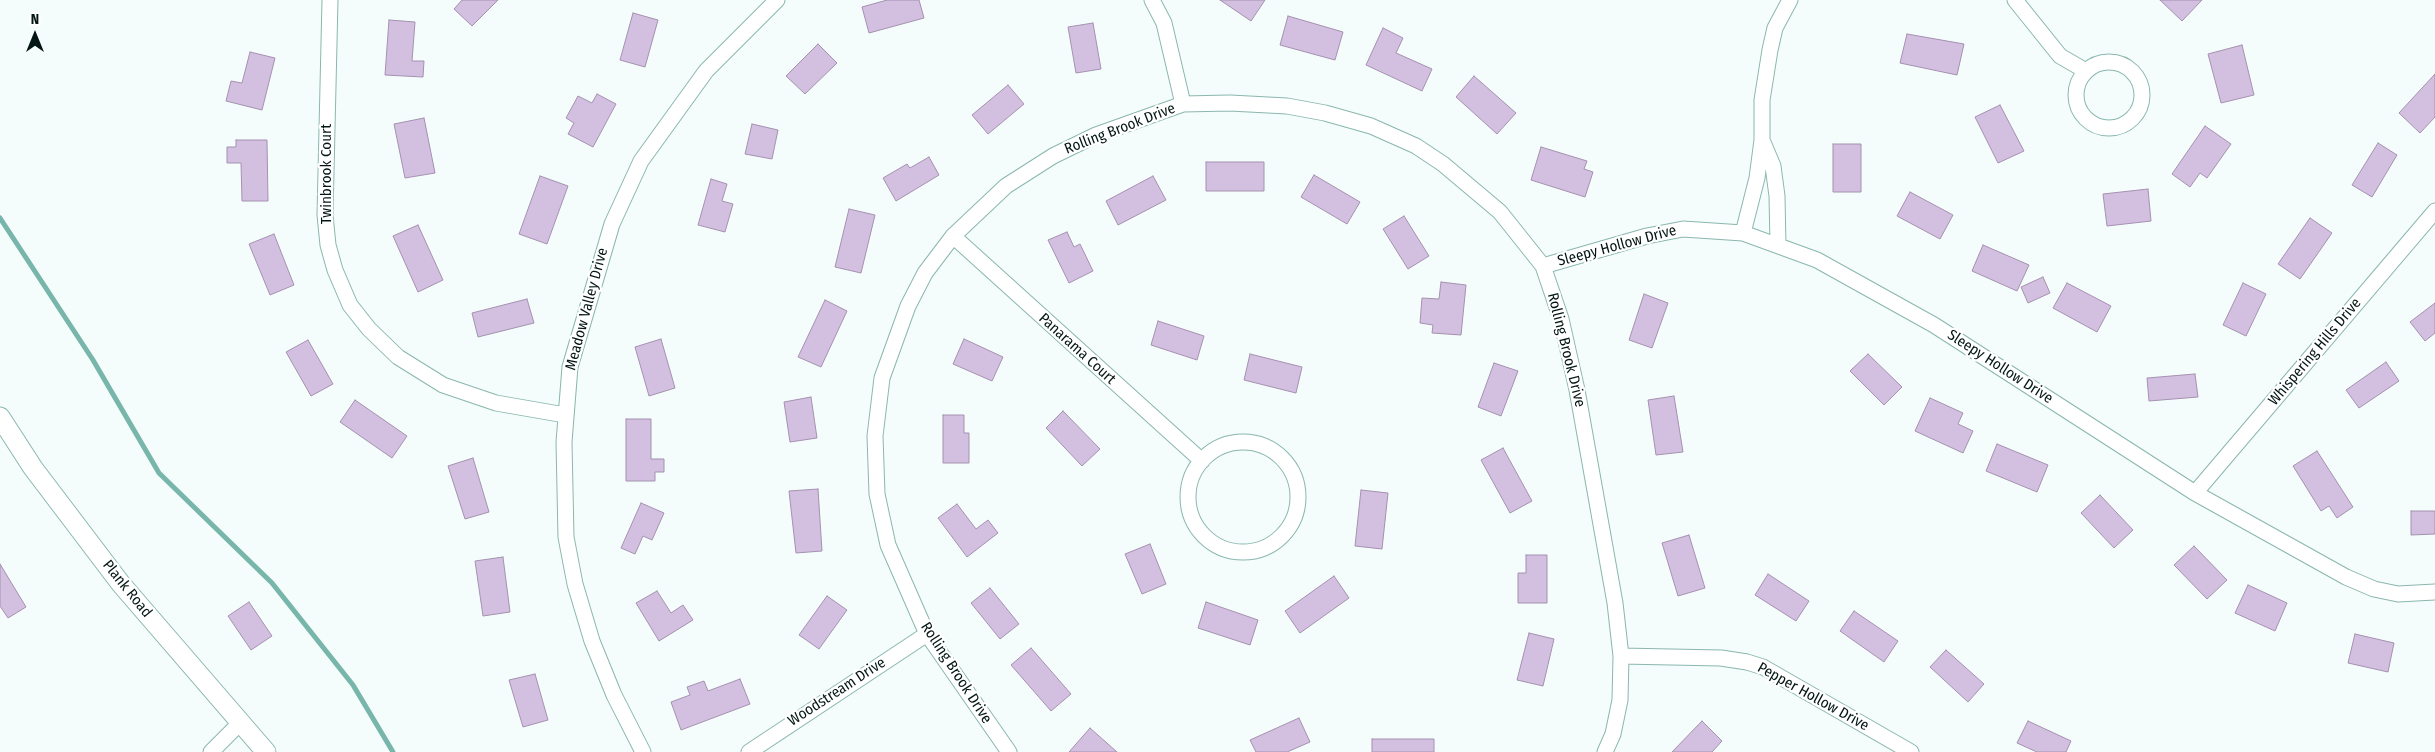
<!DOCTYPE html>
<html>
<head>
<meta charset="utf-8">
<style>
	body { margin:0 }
	#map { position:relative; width:2435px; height:752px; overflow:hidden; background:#f4fdfb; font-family:"Fira Sans Condensed",sans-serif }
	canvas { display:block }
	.north { position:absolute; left:10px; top:10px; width:50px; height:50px; -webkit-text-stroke:4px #fff; paint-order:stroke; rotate:0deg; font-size:14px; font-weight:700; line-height:20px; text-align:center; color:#041613 }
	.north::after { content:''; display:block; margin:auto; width:18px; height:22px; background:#041613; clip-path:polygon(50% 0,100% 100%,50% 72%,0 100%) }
</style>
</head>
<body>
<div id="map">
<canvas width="2435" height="752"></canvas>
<div class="north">N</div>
</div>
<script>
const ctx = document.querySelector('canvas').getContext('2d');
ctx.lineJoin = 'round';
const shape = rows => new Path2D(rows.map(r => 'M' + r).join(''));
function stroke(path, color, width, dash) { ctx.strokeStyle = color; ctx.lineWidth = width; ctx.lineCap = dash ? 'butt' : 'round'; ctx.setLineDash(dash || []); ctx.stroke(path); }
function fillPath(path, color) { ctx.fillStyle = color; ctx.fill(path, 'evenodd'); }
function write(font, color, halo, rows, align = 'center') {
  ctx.font = font + ' "Fira Sans Condensed",sans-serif'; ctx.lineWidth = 4.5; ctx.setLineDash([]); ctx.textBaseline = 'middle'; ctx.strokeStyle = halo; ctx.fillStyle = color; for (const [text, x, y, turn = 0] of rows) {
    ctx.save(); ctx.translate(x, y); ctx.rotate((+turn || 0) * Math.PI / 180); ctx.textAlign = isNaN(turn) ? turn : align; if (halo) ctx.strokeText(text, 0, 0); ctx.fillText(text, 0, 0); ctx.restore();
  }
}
stroke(shape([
	[0,218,93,360,159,473,272,583,353,685,393,752]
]), '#78b5aa', 5);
const building = shape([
	[462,0,498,0,472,26,454,9,462,0],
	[887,0,919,0,924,18,869,33,862,7,887,0],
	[1220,0,1265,0,1251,21,1220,0],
	[2160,0,2202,0,2182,21,2160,0],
	[633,13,658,20,645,67,620,60,633,13],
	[1288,16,1343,32,1335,60,1280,45,1288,16],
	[389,20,415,22,412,61,424,61,423,77,385,75,389,20],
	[1093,23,1101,69,1076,73,1068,27,1093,23],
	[1383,28,1403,38,1396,53,1432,69,1422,91,1366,65,1383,28],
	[1907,34,1964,44,1957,75,1900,63,1907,34],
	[818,44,837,63,805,94,786,76,818,44],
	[2242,45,2254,95,2221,103,2208,54,2242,45],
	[250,52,275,58,262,110,226,101,231,81,242,83,250,52],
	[2435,74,2435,117,2420,133,2399,113,2435,74],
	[1474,76,1516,113,1497,134,1456,97,1474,76],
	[1008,85,1024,104,988,134,972,115,1008,85],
	[597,94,616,104,593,147,568,134,574,123,566,118,578,96,592,103,597,94],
	[2000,105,2024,151,1998,163,1975,117,2000,105],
	[424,118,435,173,405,178,394,124,424,118],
	[752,124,778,130,772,159,745,154,752,124],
	[2205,126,2231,144,2207,178,2200,173,2190,187,2172,174,2205,126],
	[236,140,267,140,268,201,242,201,241,163,227,163,227,147,236,147,236,140],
	[2378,143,2397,155,2372,197,2352,185,2378,143],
	[1833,144,1861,144,1861,192,1833,192,1833,144],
	[1541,147,1587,161,1584,169,1593,172,1585,197,1531,180,1541,147],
	[929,157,939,175,896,201,883,178,907,164,910,168,929,157],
	[1206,162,1264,162,1264,191,1206,191,1206,162],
	[1314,175,1360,202,1347,224,1301,197,1314,175],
	[540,176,568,186,547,244,519,234,540,176],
	[1153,176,1166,200,1118,225,1106,201,1153,176],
	[711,179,727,184,722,201,733,204,725,232,698,225,711,179],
	[2148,189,2151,221,2107,226,2103,194,2148,189],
	[1910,192,1953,215,1940,239,1897,216,1910,192],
	[849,209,875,215,861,273,835,267,849,209],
	[1404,216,1429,256,1408,269,1383,229,1404,216],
	[2310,218,2332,233,2300,279,2278,264,2310,218],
	[418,225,443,280,418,292,393,236,418,225],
	[1067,232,1074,247,1080,244,1093,271,1069,283,1048,240,1067,232],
	[274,234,294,285,270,295,249,244,274,234],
	[1983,245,2029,265,2017,291,1972,271,1983,245],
	[2043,277,2050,293,2028,303,2021,287,2043,277],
	[1441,282,1466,285,1461,335,1432,333,1433,325,1420,323,1422,298,1439,299,1441,282],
	[2067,283,2111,306,2097,332,2053,308,2067,283],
	[2243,283,2266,294,2246,336,2223,325,2243,283],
	[1644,294,1668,303,1652,348,1629,340,1644,294],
	[527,299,534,323,478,337,472,313,527,299],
	[825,300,847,311,821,367,798,357,825,300],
	[2435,303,2435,333,2425,341,2410,322,2435,303],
	[1158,321,1204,336,1197,360,1151,345,1158,321],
	[661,339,675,388,649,396,635,347,661,339],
	[964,339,1003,357,992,381,953,364,964,339],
	[308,340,333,384,311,396,286,352,308,340],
	[1250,354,1302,367,1296,393,1244,380,1250,354],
	[1868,354,1902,387,1884,405,1850,371,1868,354],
	[2386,362,2399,381,2359,408,2346,390,2386,362],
	[1494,363,1518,371,1501,416,1478,407,1494,363],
	[2195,374,2198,397,2149,401,2147,378,2195,374],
	[1674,396,1683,452,1656,455,1648,400,1674,396],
	[811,397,817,438,790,442,784,402,811,397],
	[1930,398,1963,413,1958,424,1973,431,1963,453,1915,431,1930,398],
	[355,400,407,436,392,458,340,422,355,400],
	[1063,411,1100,449,1082,466,1046,428,1063,411],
	[943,415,964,415,964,433,969,433,969,463,943,463,943,415],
	[626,419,651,419,651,459,664,459,664,472,655,472,655,481,626,481,626,419],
	[1997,444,2048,465,2037,492,1986,471,1997,444],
	[1503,448,1532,501,1510,513,1481,460,1503,448],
	[2317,451,2353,507,2337,518,2329,506,2321,511,2293,466,2317,451],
	[473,458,489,512,465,519,448,466,473,458],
	[818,489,822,551,796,553,789,491,818,489],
	[1361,490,1388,493,1382,549,1355,546,1361,490],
	[2100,495,2133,530,2114,548,2081,513,2100,495],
	[641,503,664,513,652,540,643,536,635,554,621,548,641,503],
	[957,504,976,529,988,520,998,533,967,557,938,518,957,504],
	[2411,511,2435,511,2435,534,2411,535,2411,511],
	[1689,535,1705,588,1678,596,1662,543,1689,535],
	[1150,544,1166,584,1142,594,1125,554,1150,544],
	[2194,546,2227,580,2207,599,2174,565,2194,546],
	[1526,555,1547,555,1547,603,1518,603,1518,573,1526,573,1526,555],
	[503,557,510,612,483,616,475,561,503,557],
	[0,564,26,607,8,618,0,606,0,564],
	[1768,574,1809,601,1796,621,1755,595,1768,574],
	[1334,576,1349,598,1300,633,1285,611,1334,576],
	[2248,585,2287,603,2275,631,2235,613,2248,585],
	[990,588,1019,624,1000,639,971,603,990,588],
	[657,591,671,613,683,605,693,620,659,641,636,603,657,591],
	[827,596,847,610,819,649,799,635,827,596],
	[249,602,272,636,251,650,228,616,249,602],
	[1206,602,1258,620,1250,645,1198,628,1206,602],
	[1854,611,1898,641,1884,662,1840,631,1854,611],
	[1529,633,1554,639,1543,686,1517,680,1529,633],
	[2355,634,2394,643,2388,672,2348,663,2355,634],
	[1031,648,1071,694,1051,711,1011,665,1031,648],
	[1946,650,1984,684,1968,702,1930,667,1946,650],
	[535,674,548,720,523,727,509,680,535,674],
	[740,679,750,704,681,730,671,702,690,695,687,687,704,681,708,691,740,679],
	[1299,718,1310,742,1287,752,1256,752,1250,740,1299,718],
	[1702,721,1722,741,1712,752,1672,752,1702,721],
	[2028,721,2071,741,2066,752,2037,752,2017,743,2028,721],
	[1090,728,1117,752,1069,752,1090,728],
	[1372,739,1434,739,1434,752,1372,752,1372,739]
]);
fillPath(building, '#d3bfe0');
stroke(building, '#a491b0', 1);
const minor = shape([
	[330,0,325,215,328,245,335,270,350,305,369,329,398,357,443,385,496,403,565,415],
	[1152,0,1164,23,1183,104],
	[2015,0,2060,56,2086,71,2093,66],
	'2076 95a33 33 0 1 1 66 0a33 33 0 1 1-66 0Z',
	[1762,140,1773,166,1777,196,1778,245],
	[1743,233,1757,178,1762,140,1762,100,1770,50,1775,28,1790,0],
	[953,236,1202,461],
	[1543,266,1647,236,1683,229,1743,233,1817,260,1934,325,2195,493,2346,577,2374,589,2398,594,2435,592],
	'1188 497a55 55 0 1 1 110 0a55 55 0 1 1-110 0Z',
	[2195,493,2435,211],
	[1621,656,1721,658,1747,662,1763,667,1911,752],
	[211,752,240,723],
	[643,752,614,695,592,641,575,584,566,537,564,442,570,367,612,224,641,161,706,71,777,0],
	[749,752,927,634],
	[1009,752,927,634,888,545,877,494,875,436,882,378,908,306,925,273,953,236,1006,186,1053,156,1096,135,1183,104,1230,103,1287,106,1325,113,1371,126,1416,146,1443,164,1500,212,1543,266,1561,319,1577,390,1615,603,1621,656,1620,700,1613,734,1605,752]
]);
const tertiary = shape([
	[0,417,33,468,121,584,266,752]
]);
stroke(minor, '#8ab7ae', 17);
stroke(tertiary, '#8ab7ae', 21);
stroke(minor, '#fff', 15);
stroke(tertiary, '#fff', 19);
write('15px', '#041613', '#fff', [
	["Rolling Brook Drive",1120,129,-21],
	["Twinbrook Court",327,174,-90],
	["Sleepy Hollow Drive",1617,246,-15],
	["Meadow Valley Drive",587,309,-75],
	["Panarama Court",1077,349,42],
	["Rolling Brook Drive",1566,350,76],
	["Whispering Hills Drive",2315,352,-50],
	["Sleepy Hollow Drive",2000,367,33],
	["Plank Road",127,589,51],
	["Rolling Brook Drive",956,673,57],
	["Woodstream Drive",837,692,-33],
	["Pepper Hollow Drive",1813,697,29]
]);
</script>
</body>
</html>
